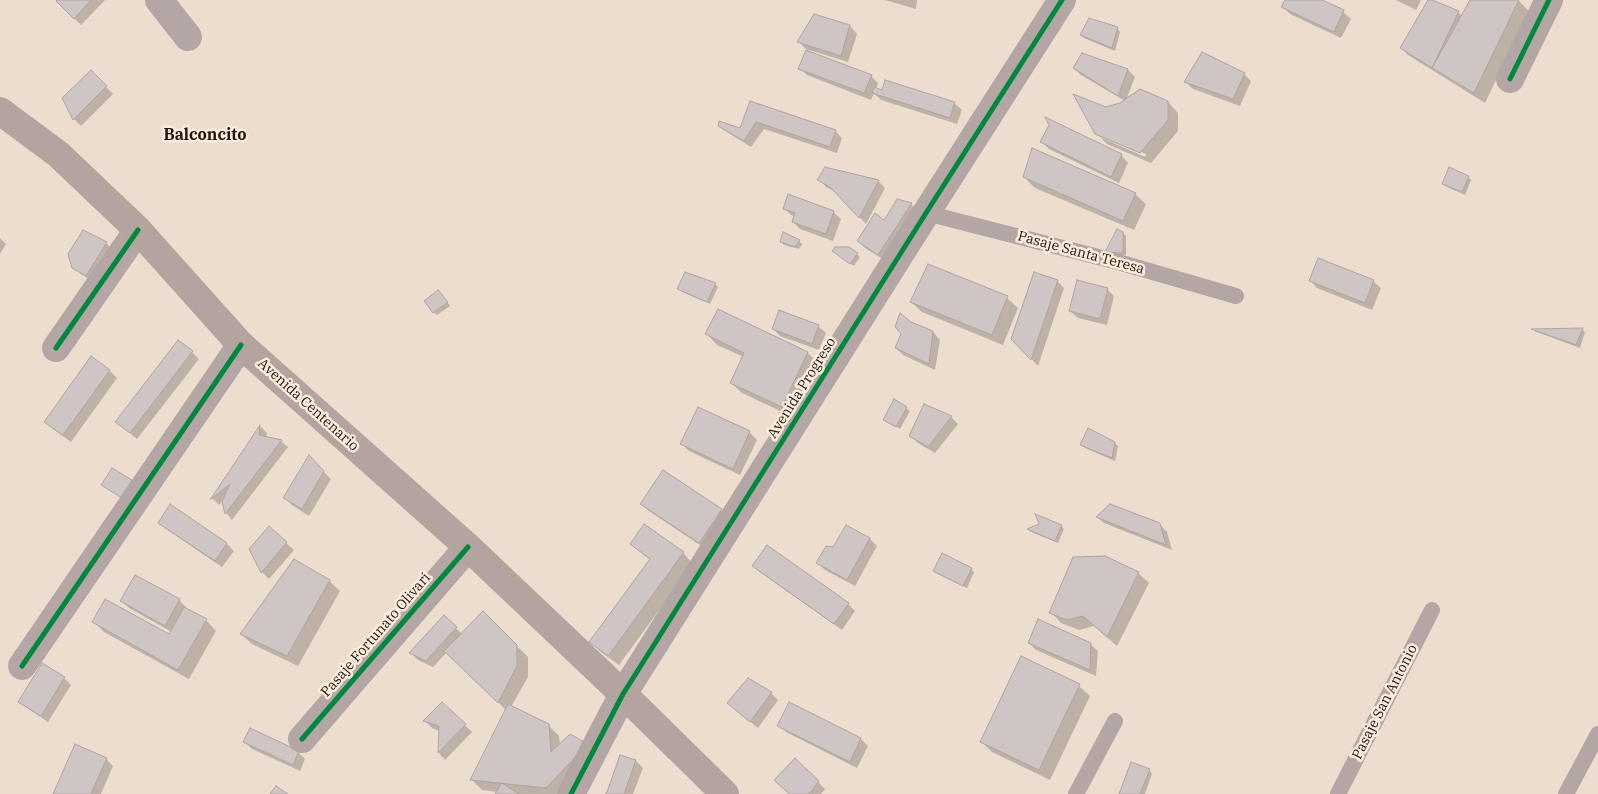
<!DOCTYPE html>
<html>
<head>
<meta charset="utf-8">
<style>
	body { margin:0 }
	canvas { display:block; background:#edddce }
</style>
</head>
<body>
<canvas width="1598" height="794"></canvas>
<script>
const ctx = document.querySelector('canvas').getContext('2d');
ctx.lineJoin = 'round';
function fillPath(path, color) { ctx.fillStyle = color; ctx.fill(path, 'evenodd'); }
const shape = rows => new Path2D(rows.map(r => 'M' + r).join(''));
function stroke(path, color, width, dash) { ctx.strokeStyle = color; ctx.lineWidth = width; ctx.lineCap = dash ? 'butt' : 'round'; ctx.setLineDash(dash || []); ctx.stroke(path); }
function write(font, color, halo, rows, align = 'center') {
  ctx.font = font + ' "IBM Plex Serif",serif'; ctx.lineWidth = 5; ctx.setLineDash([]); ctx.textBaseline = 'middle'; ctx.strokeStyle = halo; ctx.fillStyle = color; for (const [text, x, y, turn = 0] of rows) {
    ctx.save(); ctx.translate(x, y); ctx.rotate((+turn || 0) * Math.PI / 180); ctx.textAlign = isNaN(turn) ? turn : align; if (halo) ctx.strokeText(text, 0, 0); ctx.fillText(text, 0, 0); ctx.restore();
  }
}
fillPath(shape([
	[59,0,105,0,81,25,57,1],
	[885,0,917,0,916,9],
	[1286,0,1319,0,1343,12,1351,19,1341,38,1290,14,1283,7],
	[1396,0,1421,0,1416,10],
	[1429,0,1458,12,1462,16,1472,0,1518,0,1529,11,1485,103,1408,55,1401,48],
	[814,16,850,26,857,34,848,62,806,49,799,42],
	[1117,28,1120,32,1115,51,1084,38,1081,35],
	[800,68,871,76,878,83,876,89,954,103,962,110,957,124,881,100,874,93,871,100,807,75],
	[1074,68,1128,70,1135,77,1126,100,1168,102,1178,113,1178,131,1151,163,1107,144,1096,133,1106,109,1125,101,1081,75],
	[1100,135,1146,154,1145,157,1100,137],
	[91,72,113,94,81,126,74,119,64,99],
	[1244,74,1251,81,1240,106,1193,89,1186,82],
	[751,103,835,131,842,138,837,153,764,129,751,147,727,132,719,125,741,130],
	[1050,125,1121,155,1128,163,1119,183,1049,149,1042,142],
	[826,168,878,181,885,188,866,224,837,193,826,187,819,179],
	[1024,177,1135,194,1146,204,1134,230,1035,188],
	[1468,177,1471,180,1465,195,1447,187,1443,183],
	[911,204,918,211,886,261,865,248,858,241,884,222],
	[784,208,833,212,841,219,833,241,800,229,793,222,795,217,791,215],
	[1123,233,1126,236,1126,255,1110,255],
	[0,238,6,244,0,254],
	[799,241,802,244,799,249,784,245,781,242],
	[106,243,113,250,94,282,81,274,73,267],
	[837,254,857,254,860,257,854,266],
	[1319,259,1373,281,1381,288,1372,310,1317,288,1310,280],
	[929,265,1007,298,1018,308,1003,345,922,312,911,302],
	[1057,281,1064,288,1038,366,1013,339],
	[715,284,718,287,710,304,682,292,679,289],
	[1107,289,1114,296,1107,325,1078,318,1070,311],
	[442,295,450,306,437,315,434,312],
	[718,310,808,353,818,363,793,417,742,393,731,383,744,357,717,345,707,334],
	[818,326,826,333,819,350,780,336,773,329],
	[1582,329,1585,332,1580,348,1534,331],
	[933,332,940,340,935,370,903,355,896,348],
	[192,352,199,359,137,439,116,422],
	[110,371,117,378,71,442,53,429,46,422],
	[895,401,910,411,900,429,884,419],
	[699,408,749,432,757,440,740,475,689,451,682,444],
	[951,417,958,424,935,453,918,443,911,436],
	[261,427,267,433,266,438,281,441,288,447,232,520,226,513,223,501,219,505,212,498],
	[1114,443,1118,446,1115,461,1085,448,1082,445],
	[309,457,331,479,309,516,292,505,285,498],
	[664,472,721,510,728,517,706,549,649,511,642,504],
	[170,506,227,544,234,551,222,567,166,529,159,522],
	[1097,517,1159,524,1167,532,1172,550,1104,523],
	[846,526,870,539,877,546,855,586,825,570,818,563,834,548],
	[1061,526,1064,529,1058,543,1031,532,1029,530],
	[269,528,294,550,269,579,262,572],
	[631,544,683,553,693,564,619,665,601,652,590,641,650,560],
	[754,566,848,604,855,611,842,630,761,573],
	[971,569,974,572,967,588,938,574,935,571],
	[1138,573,1149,583,1117,646,1094,626,1079,630,1061,623,1051,612],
	[329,581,340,591,298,666,252,644,241,634],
	[179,600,186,607,186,609,206,620,216,631,189,679,104,632,94,622,170,636,172,632,129,608,122,601],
	[483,613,528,657,528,677,511,707,548,725,559,736,560,745,587,745,561,794,497,794,498,792,482,790,471,779,506,710,447,652,433,667,418,660,411,653,456,628,462,634],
	[1029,643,1090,644,1098,651,1096,676,1036,650],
	[1022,658,1079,686,1090,696,1050,780,992,752,982,742],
	[64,678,71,685,48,722,27,708,20,701],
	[771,693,778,700,758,728,736,710],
	[442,703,472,732,445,760,439,753,440,731,432,728,425,721],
	[790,704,861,739,868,746,857,768,786,732,779,725],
	[245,742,298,752,305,759,300,771,252,749],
	[621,756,636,761,643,768,633,794,606,794],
	[106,759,113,766,101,794,55,794],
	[795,759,825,789,821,794,791,794],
	[1149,770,1152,774,1145,794,1120,794]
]), '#0003');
const building = shape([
	[57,0,91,0,74,19,56,1,57,0],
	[1285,0,1322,0,1344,10,1334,32,1281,7,1285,0],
	[1428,0,1432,0,1459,11,1432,68,1400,48,1428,0],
	[1470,0,1519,0,1474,93,1432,68,1470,0],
	[814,14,850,25,841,56,797,42,814,14],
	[1089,18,1118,27,1112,48,1080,35,1089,18],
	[806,50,872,75,864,93,798,69,806,50],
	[1202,52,1245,73,1233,99,1184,82,1202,52],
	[1082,53,1128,69,1118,96,1073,68,1082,53],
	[91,70,107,86,73,120,62,98,91,70],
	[885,80,955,102,950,118,872,93,874,87,882,90,885,80],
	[1140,89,1168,101,1168,120,1140,153,1095,134,1073,94,1106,107,1120,103,1140,89],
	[750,101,836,130,830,147,756,122,744,141,718,126,719,121,740,128,750,101],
	[1045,117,1122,154,1111,177,1040,142,1049,125,1045,117],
	[1032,148,1136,193,1123,221,1023,177,1032,148],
	[825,167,879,180,859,218,830,187,817,180,825,167],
	[1449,167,1469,176,1462,192,1442,184,1449,167],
	[788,194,834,211,826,234,792,222,795,213,783,209,788,194],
	[897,199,912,203,878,255,857,241,875,213,884,220,897,199],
	[1117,229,1123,232,1123,253,1105,252,1117,229],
	[83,230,107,242,86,276,72,268,68,254,83,230],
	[783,232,800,240,795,247,780,242,783,232],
	[835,247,849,247,858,253,850,264,832,251,835,247],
	[1318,258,1374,280,1365,303,1309,281,1318,258],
	[928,264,1008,296,992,335,910,302,928,264],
	[685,272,716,283,707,302,677,289,685,272],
	[1034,272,1058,280,1031,360,1011,339,1034,272],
	[1077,280,1108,288,1100,319,1069,311,1077,280],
	[438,290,448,302,433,313,424,301,438,290],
	[718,309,808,352,782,407,730,383,744,353,705,334,718,309],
	[779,310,819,325,812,344,772,329,779,310],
	[900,313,911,322,933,331,929,364,895,348,901,334,895,327,900,313],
	[1583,328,1576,345,1531,329,1583,328],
	[178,340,193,351,130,433,115,422,178,340],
	[91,356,110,370,63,435,44,422,91,356],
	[894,399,907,407,896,427,883,420,894,399],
	[924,404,952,416,928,447,909,436,924,404],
	[698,407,750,431,733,469,680,444,698,407],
	[260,425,259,435,282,440,225,514,222,501,230,484,210,500,260,425],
	[1088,428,1115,442,1112,458,1080,445,1088,428],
	[309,455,324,471,302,509,283,498,309,455],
	[112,468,132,480,122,498,101,485,112,468],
	[663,470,722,509,699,543,640,504,663,470],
	[170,504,227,543,215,561,158,523,170,504],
	[1110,504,1160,523,1166,545,1096,517,1110,504],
	[1035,514,1062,525,1055,541,1027,529,1039,524,1035,514],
	[644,524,684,552,608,656,589,642,650,559,630,544,644,524],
	[846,525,870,538,847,580,816,563,826,546,833,547,846,525],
	[269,526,287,542,261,573,249,549,269,526],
	[767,545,849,603,834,624,752,566,767,545],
	[942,553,972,568,963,586,933,571,942,553],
	[1105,556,1139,572,1107,637,1083,616,1067,620,1049,613,1073,557,1105,556],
	[294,559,330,580,287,656,240,634,294,559],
	[135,575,180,599,165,626,120,601,135,575],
	[105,599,169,634,184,607,207,619,178,670,92,622,105,599],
	[483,611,517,645,517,666,498,703,444,651,483,611],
	[444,615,457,627,426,661,409,653,444,615],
	[1038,619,1091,643,1090,670,1028,643,1038,619],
	[1021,656,1080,684,1039,770,980,742,1021,656],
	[42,663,65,677,41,716,18,702,42,663],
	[748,678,772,692,750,722,727,703,748,678],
	[442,702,466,724,438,753,439,726,423,721,442,702],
	[789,702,861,738,850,762,777,726,789,702],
	[508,704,549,724,551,752,570,734,588,744,546,788,470,780,508,704],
	[250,728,299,751,293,765,243,742,250,728],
	[75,744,107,758,91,794,53,794,75,744],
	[620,755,636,760,624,794,605,794,607,792,620,755],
	[795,758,819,781,809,794,789,794,774,780,795,758],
	[1131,762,1150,769,1140,794,1119,794,1131,762],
	[502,783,519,794,495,794,502,783],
	[276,786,288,794,270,794,276,786]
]);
fillPath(building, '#cfc5c5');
stroke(building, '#aea4a3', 1);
stroke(shape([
	[926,213,1118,262,1236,296],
	[1076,794,1115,721],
	[1338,794,1432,610],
	[1566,794,1598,734]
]), '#b3a6a4', 16);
stroke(shape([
	[159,0,188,37],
	[1510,79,1549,0],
	[56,348,138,230],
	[22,666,241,345],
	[302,739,468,547],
	[571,794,623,694,926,213,1062,0]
]), '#b3a6a4', 28);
stroke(shape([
	[0,111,58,154,138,230,241,345,468,547,623,694,725,794]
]), '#b3a4a0', 28);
stroke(shape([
	[1510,79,1549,0],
	[56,348,138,230],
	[22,666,241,345],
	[302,739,468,547],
	[571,794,623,694,926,213,1062,0]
]), '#00873e', 5);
write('14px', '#21170d', '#feecdc', [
	["Pasaje Santa Teresa",1081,253,15],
	["Avenida Progreso",802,388,-58],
	["Avenida Centenario",308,405,42],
	["Pasaje Fortunato Olivari",376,635,-49],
	["Pasaje San Antonio",1385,702,-63]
]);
write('bold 16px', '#21170d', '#feecdc', [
	["Balconcito",205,135]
]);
</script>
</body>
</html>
